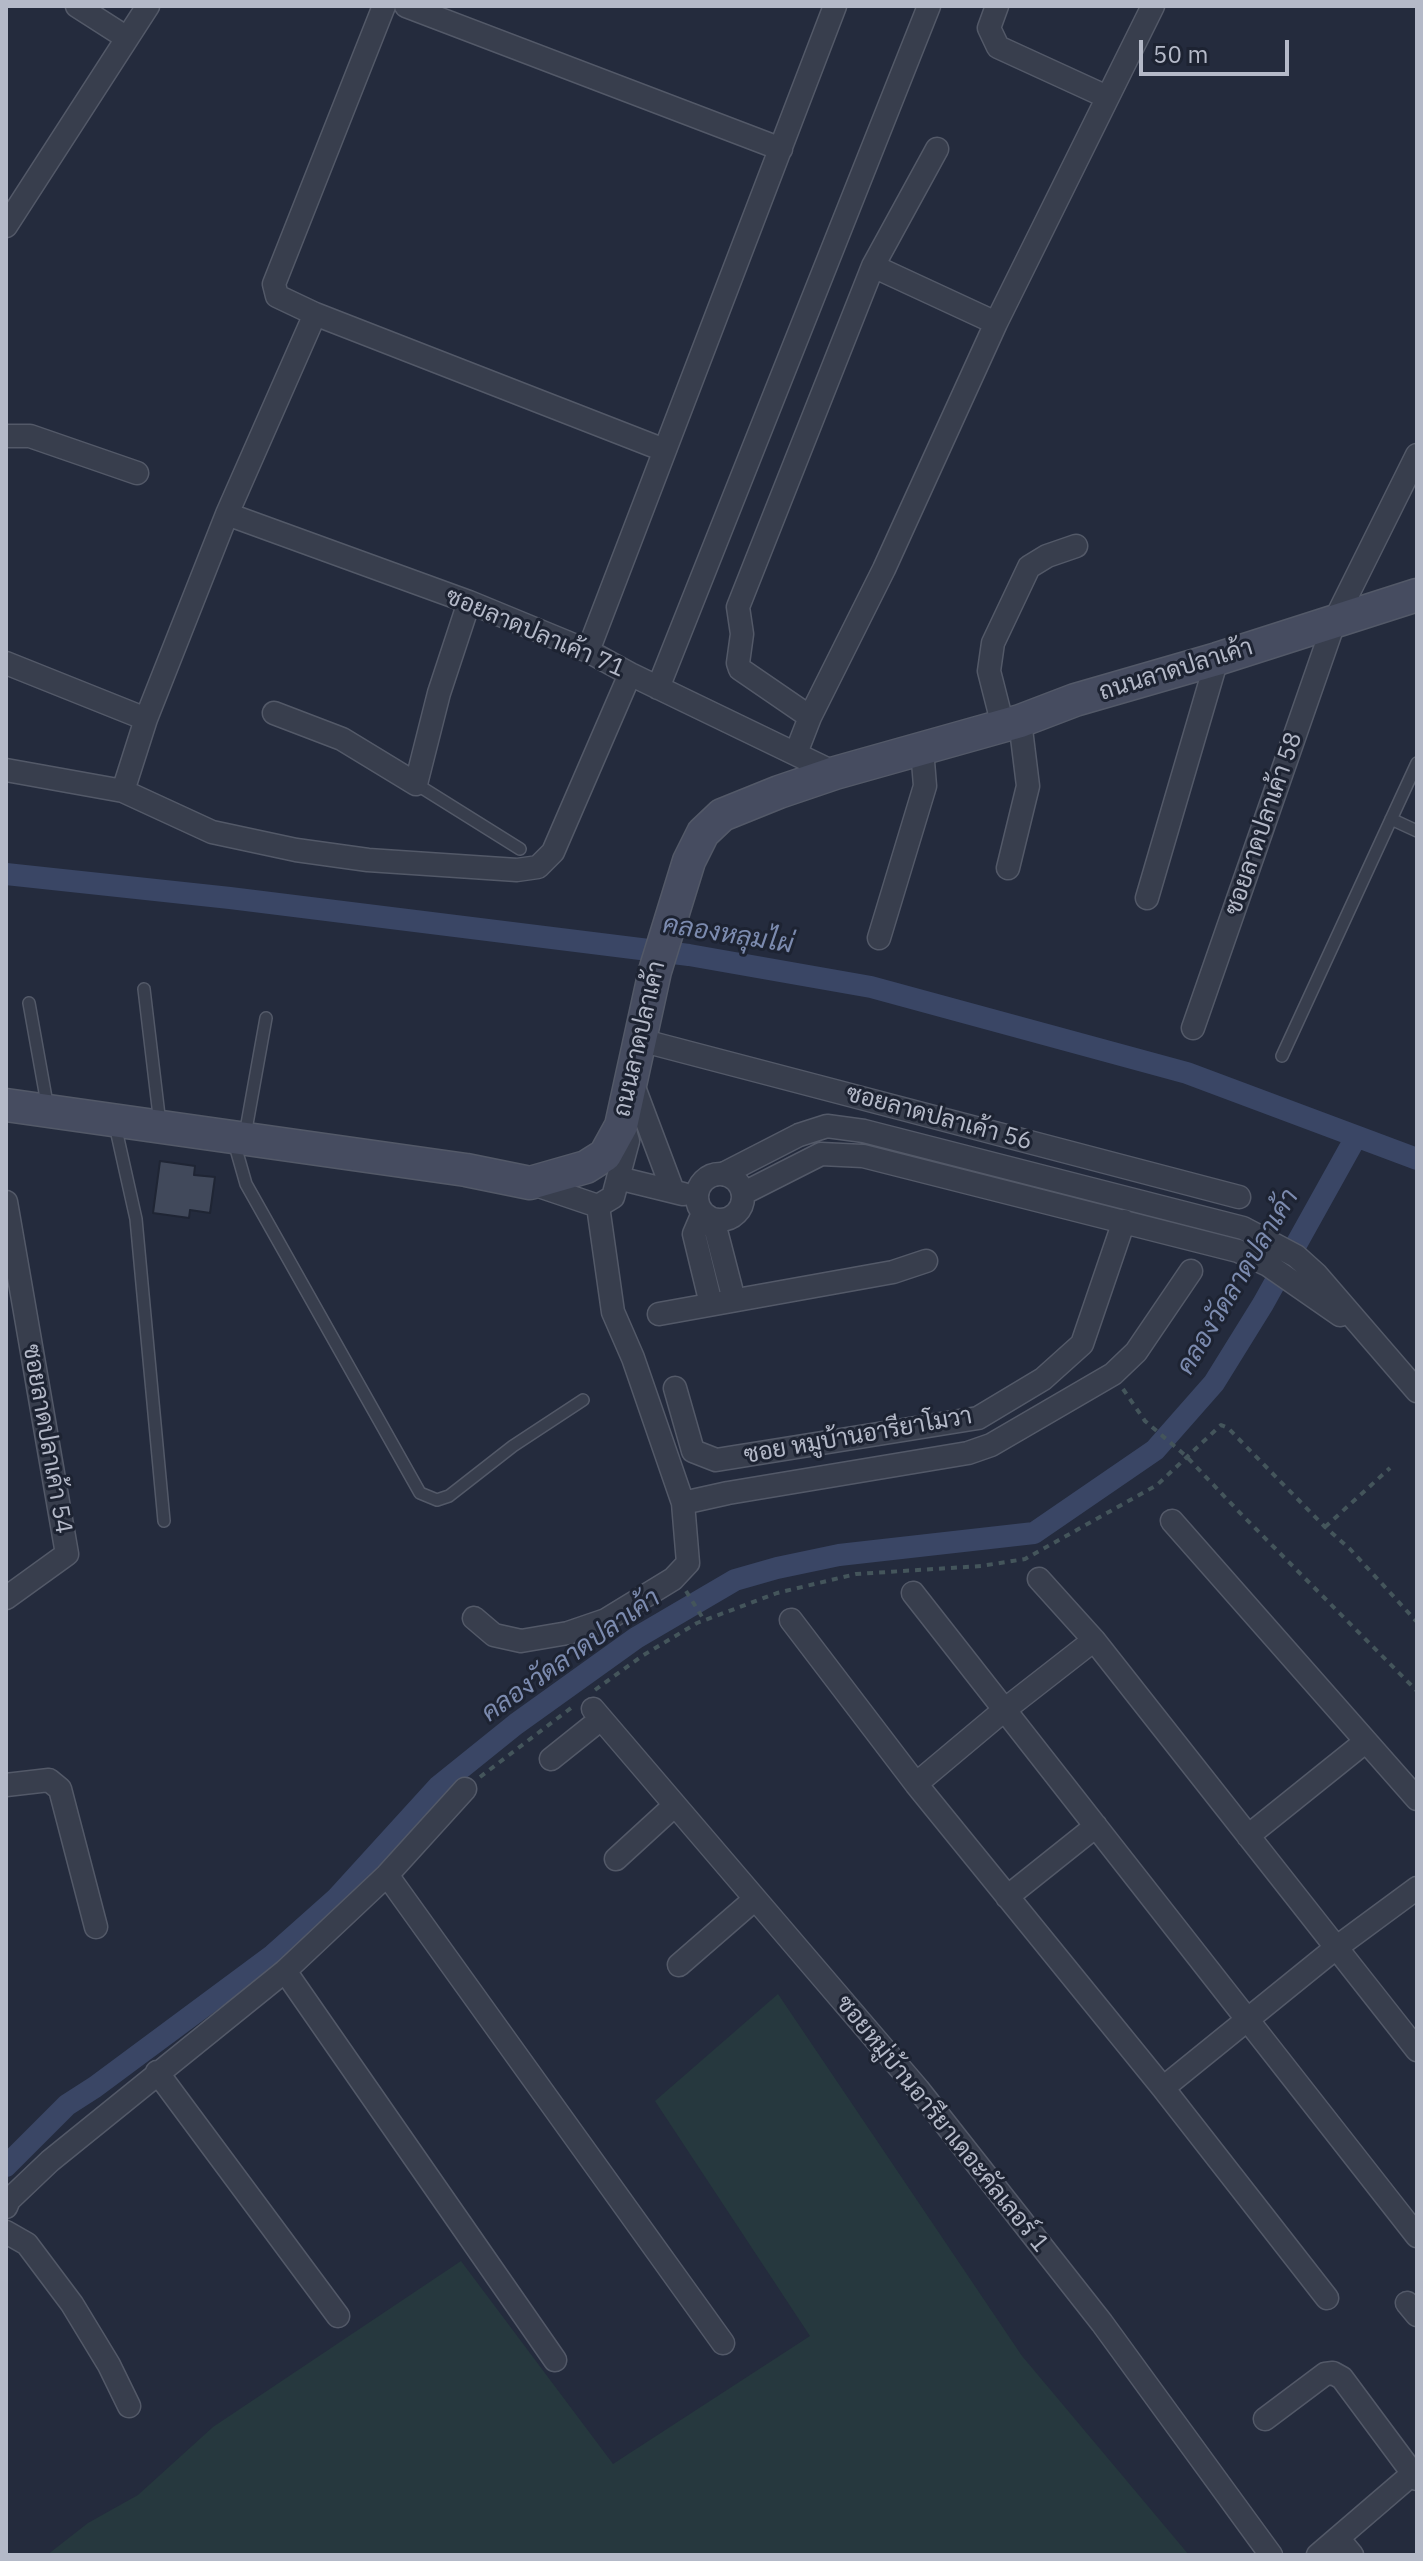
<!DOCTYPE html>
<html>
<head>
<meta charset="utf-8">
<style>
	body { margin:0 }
	#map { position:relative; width:1423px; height:2561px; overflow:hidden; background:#242b3d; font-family:"IBM Plex Sans",sans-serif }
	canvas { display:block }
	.frame { position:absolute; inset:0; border:8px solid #b4b9c8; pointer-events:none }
	.scale { position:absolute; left:1139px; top:40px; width:150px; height:36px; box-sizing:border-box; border:4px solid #b4b9c8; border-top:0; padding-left:10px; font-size:24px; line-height:28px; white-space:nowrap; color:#b4b9c8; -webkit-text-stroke:6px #1d2332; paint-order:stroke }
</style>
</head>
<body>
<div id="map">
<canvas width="1423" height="2561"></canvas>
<div class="frame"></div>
<div class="scale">50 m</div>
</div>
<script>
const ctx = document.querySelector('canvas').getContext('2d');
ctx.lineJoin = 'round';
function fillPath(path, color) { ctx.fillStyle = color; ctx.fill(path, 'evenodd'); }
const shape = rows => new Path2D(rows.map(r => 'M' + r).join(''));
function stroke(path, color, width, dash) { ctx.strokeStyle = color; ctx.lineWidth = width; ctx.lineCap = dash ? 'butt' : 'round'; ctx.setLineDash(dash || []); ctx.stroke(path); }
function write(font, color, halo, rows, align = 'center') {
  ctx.font = font + ' "IBM Plex Sans",Sarabun,sans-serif'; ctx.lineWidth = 6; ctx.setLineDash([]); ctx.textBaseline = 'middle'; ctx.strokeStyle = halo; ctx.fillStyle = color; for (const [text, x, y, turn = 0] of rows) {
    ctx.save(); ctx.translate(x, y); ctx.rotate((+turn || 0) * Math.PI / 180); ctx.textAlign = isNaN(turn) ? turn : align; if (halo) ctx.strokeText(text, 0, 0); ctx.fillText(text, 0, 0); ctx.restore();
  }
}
fillPath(shape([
	[778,1994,1022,2356,1189,2555,47,2555,88,2523,138,2495,213,2427,461,2261,613,2464,810,2336,655,2101]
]), '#26383e');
stroke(shape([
	[6,874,230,898,689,955,871,987,1187,1073,1417,1159],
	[6,2166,67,2105,95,2087,273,1955,337,1898,439,1786,516,1724,636,1638,735,1580,777,1568,839,1555,1034,1533,1155,1450,1214,1383,1263,1304,1356,1137]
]), '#3a4665', 22);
const building = shape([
	[160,1161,195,1166,194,1175,215,1177,210,1213,190,1210,189,1218,153,1213,160,1161]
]);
fillPath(building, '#41495b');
stroke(building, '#1f2534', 2);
const service = shape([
	[416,784,520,849],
	[1391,819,1417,831],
	[144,989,160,1124],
	[29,1003,48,1109],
	[1282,1056,1417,763],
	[115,1125,136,1219,164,1521],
	[245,1135,266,1018],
	[234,1142,246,1184,420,1493,437,1500,449,1496,513,1446,583,1400]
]);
const minor = shape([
	[77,6,127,38],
	[384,6,274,284,277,296,315,314,664,450],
	[406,6,781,149],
	[997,6,989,28,998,47,1107,97],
	[6,226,148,6],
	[873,266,996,323],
	[6,436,30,436,137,473],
	[227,514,469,602,588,651,630,674,835,773],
	[588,651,835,6],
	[6,663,146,719],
	[658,688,929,6],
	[274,713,342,739,416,784,439,693,469,602],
	[810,717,740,669,738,663,742,634,738,607,873,266,937,149],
	[1003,726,989,671,993,643,1029,567,1047,556,1076,546],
	[796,753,810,717,884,569,996,323,1153,6],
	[6,770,123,791,212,832,296,850,368,860,517,870,538,867,553,852,630,674],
	[123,791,146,719,227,514,315,314],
	[1008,868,1028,786,1020,721],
	[1147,898,1217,659],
	[879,938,925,786,922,749],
	[1193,1028,1335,620,1417,455],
	[640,1040,1239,1197],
	[632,1082,673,1191],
	[725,1173,799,1135,827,1126,864,1131,1243,1228,1296,1256,1316,1274,1417,1391],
	'697 1197a23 23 0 1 1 46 0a23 23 0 1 1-46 0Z',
	[618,1178,683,1194],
	[530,1183,598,1206,613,1197,628,1141,623,1124],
	[744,1193,821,1154,863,1156,1238,1251,1268,1265,1340,1315],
	[6,1202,67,1554,6,1598],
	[703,1213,694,1234,711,1304],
	[713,1219,734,1300],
	[659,1314,893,1272,926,1261],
	[675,1388,693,1451,716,1460,978,1418,1043,1379,1082,1344,1124,1221],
	[683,1503,728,1493,968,1453,991,1445,1113,1374,1136,1352,1191,1271],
	[1172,1521,1417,1799],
	[1039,1579,1094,1640,1417,2050],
	[913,1593,1417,2236],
	[474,1618,494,1635,521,1641,568,1633,606,1620,673,1579,688,1563,683,1503,633,1358,613,1312,598,1206],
	[791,1620,916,1784,1163,2088,1327,2298],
	[593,1709,918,2089,1102,2323,1271,2555],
	[551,1759,601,1719],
	[916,1784,1003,1711,1094,1640],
	[6,1785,49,1780,60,1789,96,1927],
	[1248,1836,1365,1742],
	[616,1859,675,1805],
	[387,1875,723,2343],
	[1007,1897,1096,1826],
	[679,1965,755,1899],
	[285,1971,555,2360],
	[157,2072,338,2316],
	[1163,2088,1337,1947,1417,1888],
	[6,2207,9,2200,50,2161,285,1971,387,1875,465,1789],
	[6,2232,27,2244,72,2304,109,2365,129,2406],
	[1407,2303,1417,2315],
	[1265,2419,1325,2374,1333,2373,1342,2378,1417,2479],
	[1338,2538,1352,2555],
	[1318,2555,1417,2470]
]);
const secondary = shape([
	[6,1105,466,1170,530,1183,586,1167,605,1155,621,1126,655,971,689,861,703,833,722,815,779,792,835,773,1020,721,1075,700,1217,659,1417,595]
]);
stroke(service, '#535968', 14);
stroke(minor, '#535968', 25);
stroke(secondary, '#535968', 35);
stroke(shape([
	[1123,1389,1145,1421,1186,1456,1243,1516,1417,1691],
	[1325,1527,1390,1468],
	[686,1591,704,1620],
	[595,1690,642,1656,697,1623,777,1593,856,1574,981,1566,1025,1559,1157,1485,1221,1425,1228,1428,1325,1527,1350,1549,1417,1622],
	[480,1777,575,1705]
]), '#44555b', 4, [6, 6]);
stroke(service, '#383e4d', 11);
stroke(minor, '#383e4d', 22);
stroke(secondary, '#464c60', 32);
write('24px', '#b4b9c8', '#1d2332', [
	["ซอยลาดปลาเค้า 71",535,633,23],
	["ถนนลาดปลาเค้า",1176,670,-17],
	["ซอยลาดปลาเค้า 58",1264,824,-71],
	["ถนนลาดปลาเค้า",640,1039,-77],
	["ซอยลาดปลาเค้า 56",939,1118,15],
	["ซอย หมูบ้านอารียาโมวา",858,1436,-10],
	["ซอยลาดปลาเค้า 54",47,1439,80],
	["ซอยหมู่บ้านอารียาเดอะคัลเลอร์ 1",942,2124,51]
]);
write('italic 26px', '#7c8baf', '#1d2332', [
	["คลองหลุมไผ่",728,935,9],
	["คลองวัดลาดปลาเค้า",1238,1282,-59],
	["คลองวัดลาดปลาเค้า",571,1656,-35]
]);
</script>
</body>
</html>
